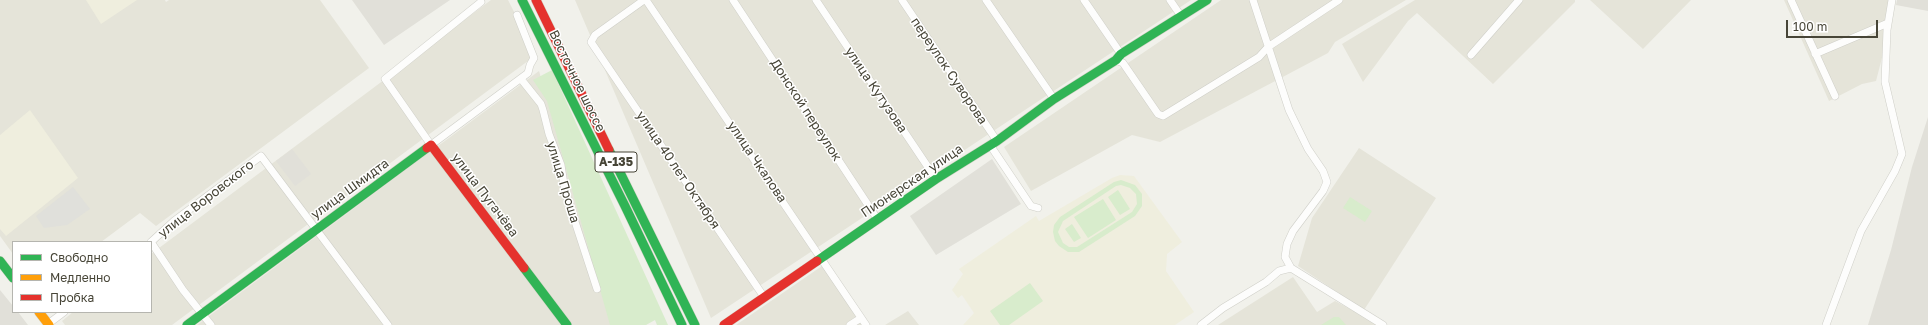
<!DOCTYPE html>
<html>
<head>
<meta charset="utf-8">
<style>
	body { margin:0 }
	#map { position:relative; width:1928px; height:325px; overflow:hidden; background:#f1f1eb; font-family:"Golos Text",sans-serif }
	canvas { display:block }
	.legend { position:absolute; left:12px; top:241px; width:140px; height:72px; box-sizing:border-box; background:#fff; border:1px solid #b5b5af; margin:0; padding:5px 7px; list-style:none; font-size:12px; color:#474537 }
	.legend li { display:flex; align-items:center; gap:8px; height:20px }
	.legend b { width:20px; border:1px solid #b5b5af }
	.scale { position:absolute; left:1786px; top:20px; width:92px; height:18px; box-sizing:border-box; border:2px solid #474537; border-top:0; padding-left:5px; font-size:12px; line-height:14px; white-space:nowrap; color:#474537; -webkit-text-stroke:3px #fff; paint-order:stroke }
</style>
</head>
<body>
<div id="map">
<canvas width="1928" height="325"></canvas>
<ul class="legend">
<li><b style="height:5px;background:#30b455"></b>Свободно</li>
<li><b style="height:5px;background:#ff9f0a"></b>Медленно</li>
<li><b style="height:5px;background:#e5322d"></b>Пробка</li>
</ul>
<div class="scale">100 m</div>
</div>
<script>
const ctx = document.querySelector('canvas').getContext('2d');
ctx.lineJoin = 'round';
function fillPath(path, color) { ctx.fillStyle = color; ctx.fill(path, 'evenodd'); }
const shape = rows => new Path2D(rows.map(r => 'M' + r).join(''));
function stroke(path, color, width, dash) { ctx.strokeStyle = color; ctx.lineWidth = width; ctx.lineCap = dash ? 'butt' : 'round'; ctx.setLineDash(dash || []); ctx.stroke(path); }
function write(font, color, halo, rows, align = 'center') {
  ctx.font = font + ' "Golos Text",sans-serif'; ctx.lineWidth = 3; ctx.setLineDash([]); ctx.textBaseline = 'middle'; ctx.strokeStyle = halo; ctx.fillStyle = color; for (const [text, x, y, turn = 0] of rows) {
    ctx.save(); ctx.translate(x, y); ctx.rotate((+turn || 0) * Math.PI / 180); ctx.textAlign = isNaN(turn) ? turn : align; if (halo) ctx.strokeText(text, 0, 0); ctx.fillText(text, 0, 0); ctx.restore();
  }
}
fillPath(shape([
	[0,0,165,0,166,2,169,0,320,0,369,68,156,226,140,213,101,242,13,242,13,254,0,236],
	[491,0,508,0,536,55,172,325,65,325,62,321,73,312,151,312,151,254],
	[575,0,1191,0,711,318],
	[1221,0,1406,0,1335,42,1328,53,1160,142,1132,135,1031,191,1004,147],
	[1415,0,1575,0,1575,2,1493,84,1417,13,1408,21,1363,82,1342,44],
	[1590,0,1691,0,1643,49],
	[1784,0,1893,0,1884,50,1876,81,1862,84,1829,101],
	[539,71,615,325,197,325],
	[1359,148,1436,198,1364,310,1298,266,1312,218],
	[825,264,869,325,736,325],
	[1293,277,1317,312,1335,301,1380,325,1218,325],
	[908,311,919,325,885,325]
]), '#e5e4d9');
fillPath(shape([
	[352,0,450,0,384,45],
	[1897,0,1928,0,1928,11,1896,5],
	[1928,117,1928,325,1868,325,1891,250,1912,167],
	[292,149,311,174,295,186,276,161],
	[992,159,1021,204,936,255,910,216],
	[0,290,13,306,13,312,18,312,28,325,0,325]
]), '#e1e0d9');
fillPath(shape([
	[86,0,137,0,101,24],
	[30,110,78,178,6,236,0,229,0,135],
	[1120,175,1134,176,1182,242,1167,254,1166,271,1194,312,1175,325,963,325,974,313,962,295,958,298,952,290,963,274,959,269,1036,216,1039,221,1112,178]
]), '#efeede');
fillPath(shape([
	[552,70,668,325,657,325,655,320,646,325,610,325,547,101,533,80],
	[1121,180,1135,185,1142,194,1142,206,1135,216,1079,252,1068,252,1059,246,1055,241,1053,232,1054,225,1060,217,1114,182],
	[1121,185,1130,188,1136,194,1137,204,1132,212,1077,247,1069,247,1063,243,1058,232,1063,221,1116,186],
	[1118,190,1130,209,1120,215,1108,197],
	[1350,197,1372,211,1365,222,1343,208],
	[1103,199,1116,220,1088,238,1074,217],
	[1072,224,1081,238,1074,242,1065,229],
	[1030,283,1043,301,1009,325,1000,325,990,311],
	[1334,317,1339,317,1346,325,1321,325]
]), '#d8eccc');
fillPath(shape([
	[73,187,90,209,67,225,44,228,36,216]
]), '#e0e0db');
const street = shape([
	[644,0,595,35,591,42,764,297],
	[646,0,866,325],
	[733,0,878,220],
	[816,0,936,179],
	[902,0,997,141],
	[986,0,1054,99],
	[1084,0,1121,54],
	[1170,0,1181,16],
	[1253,0,1289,110,1308,149,1323,171,1327,182,1323,191,1293,231,1287,244,1285,257,1291,268],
	[1791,0,1835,96],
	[481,2,385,79,431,145,528,73,530,65,534,58,517,15],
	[1815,54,1888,23],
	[1471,55,1519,0],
	[1116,60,1123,63,1158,114,1163,116,1259,57,1268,47,1339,0],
	[521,79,541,104,543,110,549,134,561,165,565,191,597,289],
	[990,145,1031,206,1038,208],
	[151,242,174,221,261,156,388,325],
	[151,242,183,290,211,325],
	[48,324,64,312],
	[850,325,861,318],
	[1201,325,1223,308,1266,282,1279,271,1291,268,1383,325],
	[1826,325,1861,231,1895,171,1902,154,1885,82,1887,30,1892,0]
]);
const fast = shape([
	[522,0,625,206,682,325],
	[609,150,695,325],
	[0,261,13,278],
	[817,261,936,179,997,141,1054,99,1116,60,1121,54,1207,0],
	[524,268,567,325],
	[187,325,427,148]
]);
const slow = shape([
	[39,312,49,325]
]);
const jam = shape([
	[536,0,609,150],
	[427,148,431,145,524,268],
	[724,325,817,261]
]);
stroke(street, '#cfcfc8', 8);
stroke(fast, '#d1d1c4', 10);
stroke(slow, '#d1d1c4', 10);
stroke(jam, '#d1d1c4', 10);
stroke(street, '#fdfdfc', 7);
stroke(fast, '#30b455', 9);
stroke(slow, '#ff9f0a', 9);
stroke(jam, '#e5322d', 9);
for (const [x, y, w] of [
	[616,162,42]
]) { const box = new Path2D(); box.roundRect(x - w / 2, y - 10, w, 20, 3); ctx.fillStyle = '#fff'; ctx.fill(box); stroke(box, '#474537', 1); }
write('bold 12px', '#474537', null, [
	["А-135",616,162]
]);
write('13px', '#474537', '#fff', [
	["переулок Суворова",949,71,56],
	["Восточное шоссе",577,81,64],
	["улица Кутузова",876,90,56],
	["Донской переулок",806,110,57],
	["улица Чкалова",757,162,56],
	["улица 40 лет Октября",678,170,56],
	["Пионерская улица",912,181,-34],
	["улица Проша",563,182,73],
	["улица Шмидта",350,189,-36],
	["улица Пугачёва",485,195,53],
	["улица Воровского",206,199,-38]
]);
</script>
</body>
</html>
